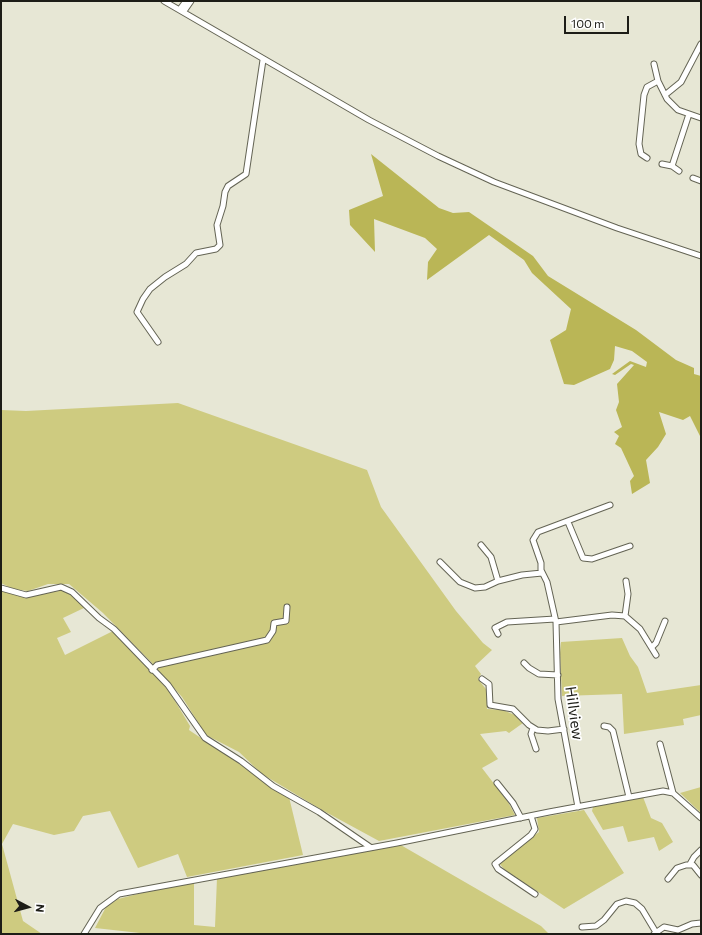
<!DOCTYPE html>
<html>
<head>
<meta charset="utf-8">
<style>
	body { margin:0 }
	#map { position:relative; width:702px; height:935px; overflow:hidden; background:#e7e7d5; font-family:Commissioner,sans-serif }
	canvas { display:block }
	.frame { position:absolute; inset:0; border:2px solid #1d1d17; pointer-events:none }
	.north { position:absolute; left:8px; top:887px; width:40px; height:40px; -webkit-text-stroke:3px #fff; paint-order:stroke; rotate:96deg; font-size:11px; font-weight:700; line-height:16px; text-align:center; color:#1d1d17 }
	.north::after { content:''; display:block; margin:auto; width:14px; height:18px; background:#1d1d17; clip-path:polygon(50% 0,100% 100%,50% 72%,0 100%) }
	.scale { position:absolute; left:564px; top:16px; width:65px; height:18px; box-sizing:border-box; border:2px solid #1d1d17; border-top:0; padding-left:5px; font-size:12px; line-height:14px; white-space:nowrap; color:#1d1d17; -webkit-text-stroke:3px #fff; paint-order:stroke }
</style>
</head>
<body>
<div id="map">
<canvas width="702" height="935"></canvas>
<div class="frame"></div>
<div class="north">N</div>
<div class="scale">100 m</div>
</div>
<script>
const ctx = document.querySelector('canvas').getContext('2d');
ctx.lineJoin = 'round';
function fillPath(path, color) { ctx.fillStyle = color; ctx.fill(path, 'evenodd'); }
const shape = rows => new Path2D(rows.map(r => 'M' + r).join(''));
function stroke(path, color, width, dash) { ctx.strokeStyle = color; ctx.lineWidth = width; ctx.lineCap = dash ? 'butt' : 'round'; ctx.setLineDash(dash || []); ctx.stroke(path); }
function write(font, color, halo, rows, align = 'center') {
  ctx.font = font + ' Commissioner,sans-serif'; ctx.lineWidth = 3.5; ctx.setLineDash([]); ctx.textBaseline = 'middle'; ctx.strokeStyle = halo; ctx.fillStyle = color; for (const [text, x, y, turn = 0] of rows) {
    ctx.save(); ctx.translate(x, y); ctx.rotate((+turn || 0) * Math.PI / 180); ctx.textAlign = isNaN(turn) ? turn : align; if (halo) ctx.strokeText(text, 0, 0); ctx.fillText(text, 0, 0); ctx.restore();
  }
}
fillPath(shape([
	[178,403,367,470,381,507,456,611,483,643,492,650,475,666,481,674,478,679,489,693,487,709,503,710,517,716,523,723,509,733,506,731,480,734,498,759,482,768,508,802,515,815,379,841,322,810,262,774,239,752,206,735,182,697,152,663,103,613,69,584,48,584,28,591,13,589,1,583,1,410,26,411],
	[1,589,21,596,67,590,86,607,63,618,71,632,57,638,65,655,113,631,169,691,190,726,189,730,289,797,303,855,187,877,178,854,138,868,110,811,83,816,74,831,54,835,13,824,2,844,23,921,42,934,1,934],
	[622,638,630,656,638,667,647,693,701,685,701,715,683,719,684,725,624,734,622,694,562,696,560,653,561,642],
	[701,787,701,813,680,793],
	[643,797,651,818,662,823,673,842,659,851,654,837,628,842,623,826,603,830,592,811,593,807],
	[584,810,624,873,564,909,505,870,498,862,539,832,537,818],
	[399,844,541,926,549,934,149,934,95,928,106,907,118,899,153,890,194,883,194,925,215,927,217,878]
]), '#cecb80');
fillPath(shape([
	[371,154,439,208,453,213,469,212,533,256,548,276,636,330,676,360,694,368,694,374,701,376,701,438,690,416,683,420,659,412,666,434,658,447,646,460,650,483,632,494,630,481,634,476,621,448,615,444,619,436,614,432,622,427,616,410,619,402,617,384,634,365,631,364,615,375,612,374,630,361,646,367,647,362,632,351,615,346,614,360,610,369,574,385,564,384,550,340,566,330,571,309,532,273,524,260,489,235,427,280,428,262,437,249,425,238,374,219,375,252,350,225,349,210,383,196]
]), '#bab656');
const minor = shape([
	[164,1,369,120,438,156,494,182,617,228,701,256],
	[180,9,186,1],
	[184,11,191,1],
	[654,64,658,81,667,99,678,110,701,118],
	[665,95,681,82,701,44],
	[647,158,641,154,639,144,644,95,647,87,658,81],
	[662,164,672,166,679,171],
	[672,166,689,114],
	[693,178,701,181],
	[158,342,137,312,143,299,150,289,165,277,186,264,196,253,216,249,220,245,217,225,223,206,225,192,228,186,246,174,263,60],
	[568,522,583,558,592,559,630,546],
	[481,545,491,557,498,581],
	[440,562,460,582,475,588,485,587,498,581,522,575,542,573],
	[1,588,26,595,61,587,72,592,99,618,114,629,168,685,205,738,241,761,273,786,319,812,370,847],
	[625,616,628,594,626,581],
	[556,622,612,615,625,616,640,629,656,655],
	[498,634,495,628,507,622,555,619],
	[652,647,656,643,665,621],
	[524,663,529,668,539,674,558,675],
	[152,670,157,665,267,640,273,631,274,623,286,621,287,607],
	[482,679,489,684,490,705,513,709,529,725,537,730,548,731,564,729],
	[604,726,609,727,613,731,629,797],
	[533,728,531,734,536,749],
	[660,744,673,793],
	[497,783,513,803,521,818],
	[578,807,558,699,556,622,547,582,541,570,541,563,533,540,538,532,610,505],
	[531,816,535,829,531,835,495,864,498,869,535,894],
	[690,864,694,857,701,850],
	[668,879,677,868,686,865,693,865,701,875],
	[582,927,596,926,604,920,617,904,626,901,635,903,642,909,657,934],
	[84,934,100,908,119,894,397,843,549,812,663,791,673,793,701,818],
	[654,934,664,927,678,930,692,924,701,923]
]);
stroke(minor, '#646454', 7);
stroke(minor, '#fff', 5);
write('15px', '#1d1d17', '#fff', [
	["Hillview",574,713,82]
]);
</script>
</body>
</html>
